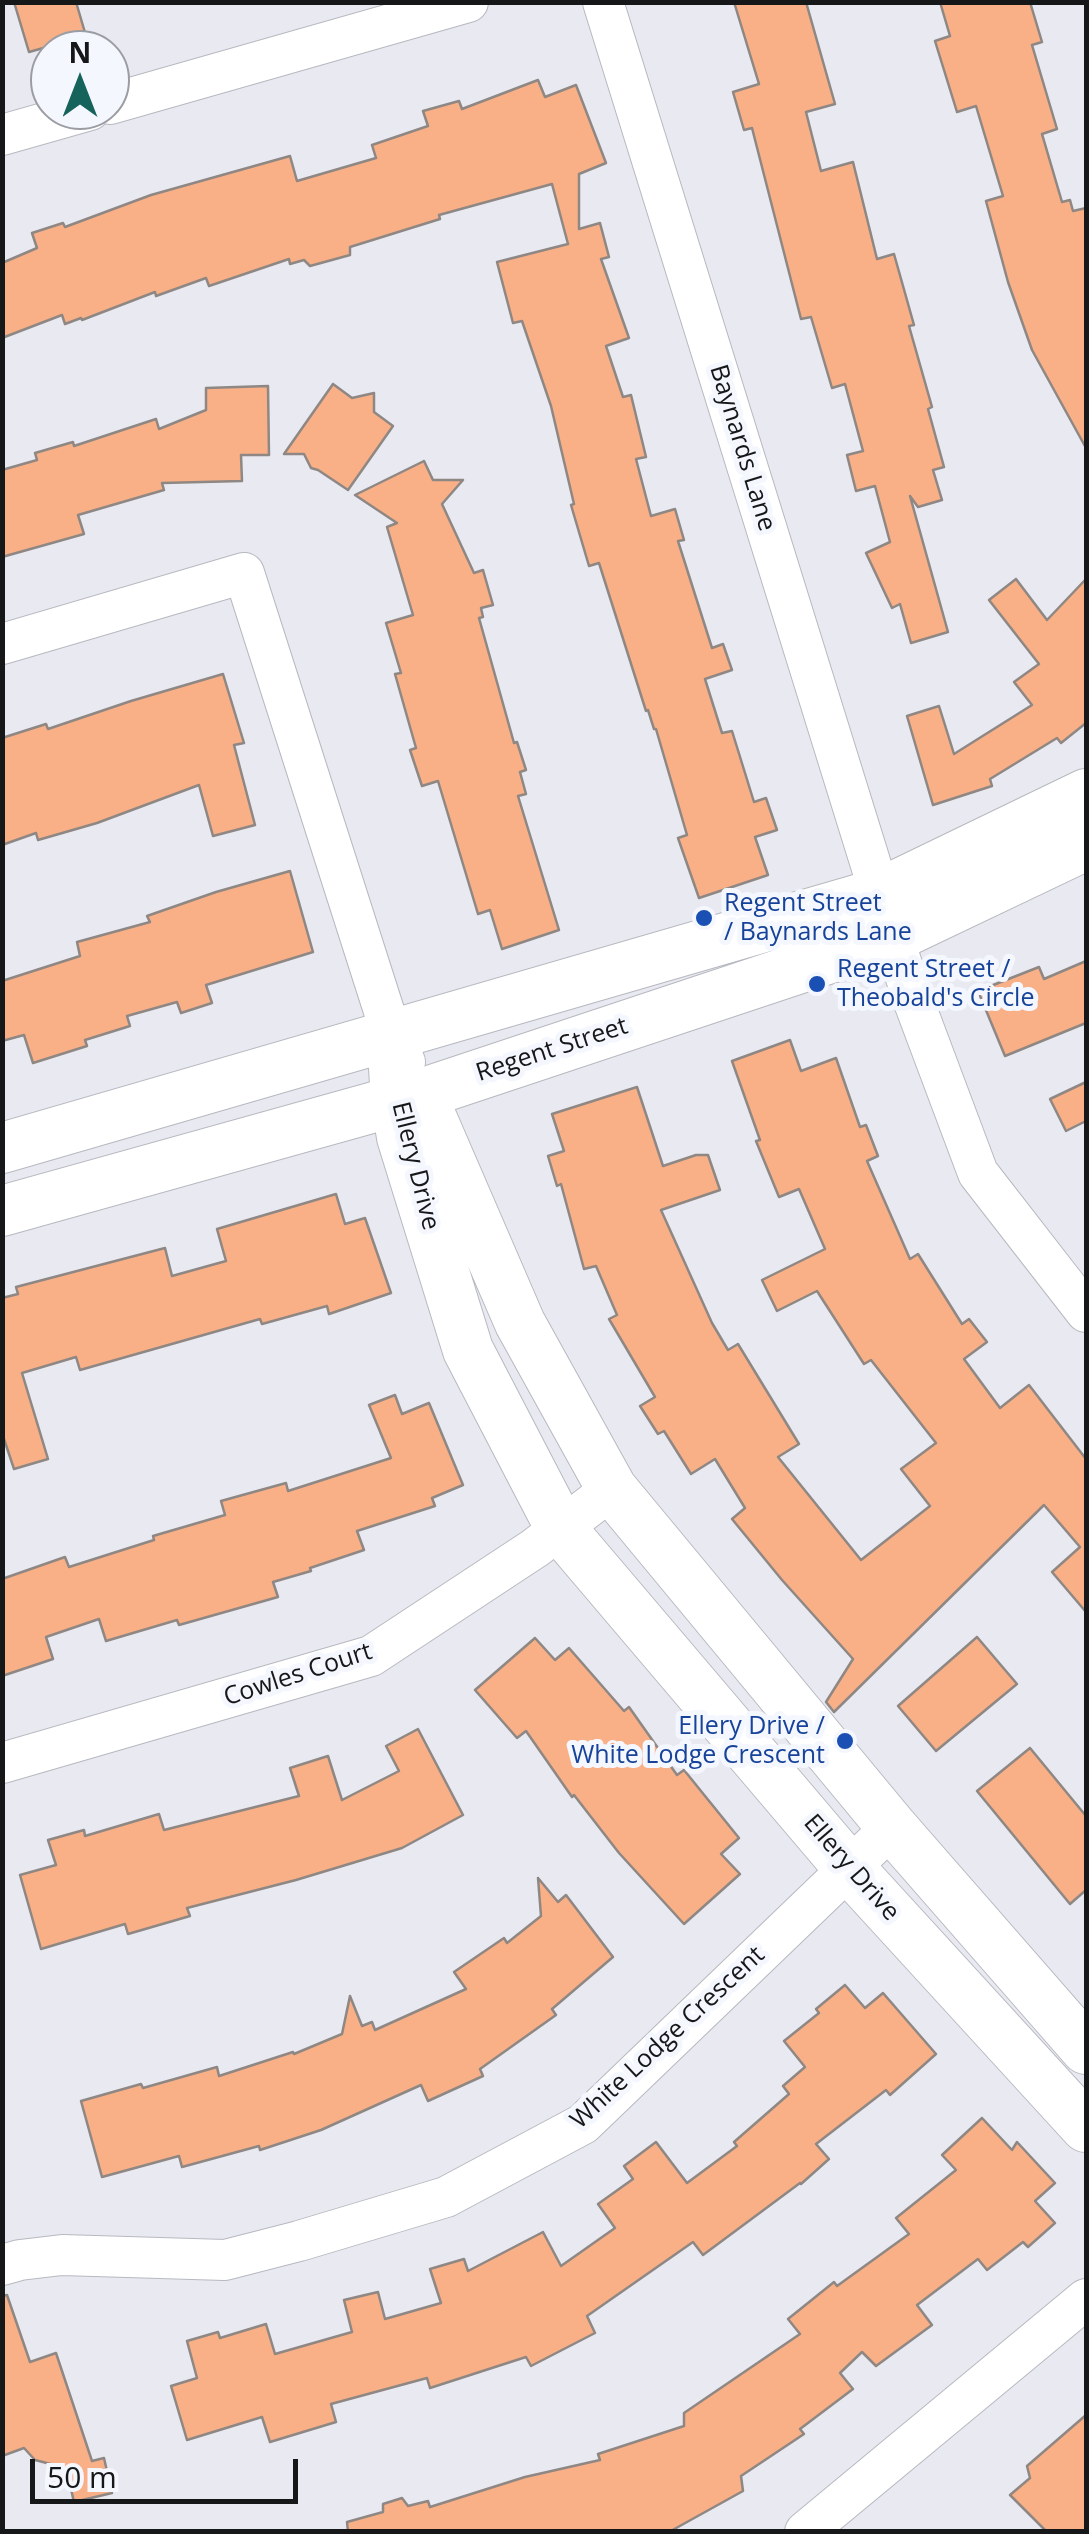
<!DOCTYPE html>
<html>
<head>
<meta charset="utf-8">
<style>
	body { margin:0 }
	#map { position:relative; width:1089px; height:2534px; overflow:hidden; background:#e8e9f1; font-family:"Open Sans",sans-serif }
	canvas { display:block }
	.frame { position:absolute; inset:0; border:5px solid #161719; pointer-events:none }
	.north { position:absolute; left:30px; top:30px; width:100px; height:100px; box-sizing:border-box; background:#f5f7ff; border:2px solid #9c9da3; border-radius:50%; rotate:0deg; font-size:28px; font-weight:700; line-height:40px; text-align:center; color:#161719 }
	.north::after { content:''; display:block; margin:auto; width:35px; height:45px; background:#16635b; clip-path:polygon(50% 0,100% 100%,50% 72%,0 100%) }
	.scale { position:absolute; left:30px; top:2459px; width:268px; height:45px; box-sizing:border-box; border:5px solid #161719; border-top:0; padding-left:12px; font-size:30px; line-height:35px; white-space:nowrap; color:#161719; -webkit-text-stroke:8px #f5f7ff; paint-order:stroke }
</style>
</head>
<body>
<div id="map">
<canvas width="1089" height="2534"></canvas>
<div class="frame"></div>
<div class="north">N</div>
<div class="scale">50 m</div>
</div>
<script>
const ctx = document.querySelector('canvas').getContext('2d');
ctx.lineJoin = 'round';
function fillPath(path, color) { ctx.fillStyle = color; ctx.fill(path, 'evenodd'); }
const shape = rows => new Path2D(rows.map(r => 'M' + r).join(''));
function stroke(path, color, width, dash) { ctx.strokeStyle = color; ctx.lineWidth = width; ctx.lineCap = dash ? 'butt' : 'round'; ctx.setLineDash(dash || []); ctx.stroke(path); }
function write(font, color, halo, rows, align = 'center') {
  ctx.font = font + ' "Open Sans",sans-serif'; ctx.lineWidth = 10; ctx.setLineDash([]); ctx.textBaseline = 'middle'; ctx.strokeStyle = halo; ctx.fillStyle = color; for (const [text, x, y, turn = 0] of rows) {
    ctx.save(); ctx.translate(x, y); ctx.rotate((+turn || 0) * Math.PI / 180); ctx.textAlign = isNaN(turn) ? turn : align; if (halo) ctx.strokeText(text, 0, 0); ctx.fillText(text, 0, 0); ctx.restore();
  }
}
const building = shape([
	[14,2,76,2,86,36,29,52,14,2],
	[734,2,806,2,835,104,806,112,821,171,853,162,877,259,894,254,914,325,909,326,932,407,928,409,944,467,933,470,942,500,918,507,910,496,948,632,911,643,900,604,892,608,866,553,890,542,875,486,856,491,847,455,863,451,845,384,832,388,811,317,801,319,752,128,744,130,733,92,759,84,734,2],
	[940,2,1030,2,1042,42,1032,45,1057,129,1042,134,1062,202,1070,200,1073,211,1086,208,1086,448,1032,350,1008,282,986,201,1003,196,976,106,957,112,935,41,950,36,940,2],
	[538,80,545,97,576,85,606,163,579,174,579,229,600,223,609,257,601,259,629,338,606,346,623,397,631,395,646,457,636,459,651,516,675,509,684,540,678,541,712,648,723,644,732,670,705,679,722,733,732,731,754,802,766,798,777,830,755,837,768,875,699,898,678,838,687,835,656,729,654,729,648,710,646,711,599,563,589,566,571,505,574,504,551,406,522,321,513,323,497,262,568,244,552,184,439,215,440,219,350,247,350,255,310,266,304,260,290,264,289,259,209,286,206,278,156,296,155,292,82,320,81,318,65,324,62,315,2,338,2,263,37,248,32,233,63,223,65,227,151,195,290,156,297,181,376,158,372,145,428,126,423,111,459,101,462,109,538,80],
	[333,384,352,398,374,393,374,412,393,426,348,490,318,470,311,468,304,454,284,454,333,384],
	[268,386,269,455,241,455,242,481,162,483,164,490,78,515,84,534,2,557,2,470,37,460,35,453,73,442,74,446,156,419,159,429,206,410,206,388,268,386],
	[424,461,433,480,463,480,442,504,474,573,483,570,493,605,481,608,483,617,479,618,514,743,517,742,526,770,520,772,526,794,518,796,559,930,502,949,490,910,478,914,438,781,422,786,410,750,416,748,395,674,401,673,386,623,413,615,387,527,397,523,355,495,424,461],
	[1016,579,1047,620,1086,579,1086,723,1061,743,1057,738,990,779,992,786,933,805,907,716,939,706,954,754,1032,705,1014,682,1039,664,989,600,1016,579],
	[223,674,244,743,234,745,255,825,213,836,199,785,97,823,38,840,36,833,2,845,2,738,46,724,48,729,131,701,223,674],
	[290,871,313,952,206,985,212,1003,181,1013,177,1002,127,1016,130,1026,85,1040,87,1046,33,1063,24,1035,2,1041,2,981,80,956,77,942,150,922,147,916,216,892,290,871],
	[1086,961,1086,1023,1005,1056,978,991,1039,967,1044,979,1086,961],
	[790,1040,801,1071,836,1058,860,1127,866,1125,878,1156,867,1161,910,1259,918,1254,962,1324,969,1319,987,1342,964,1359,1000,1408,1029,1385,1086,1459,1086,1612,1052,1572,1080,1547,1044,1505,834,1712,826,1702,853,1659,782,1580,732,1519,745,1508,715,1459,691,1474,664,1431,658,1434,640,1406,655,1397,609,1319,617,1315,596,1266,584,1269,561,1184,557,1186,548,1156,564,1151,552,1114,637,1087,663,1166,696,1155,708,1155,720,1190,661,1210,712,1323,728,1350,738,1344,799,1444,778,1457,861,1560,930,1506,901,1469,936,1443,871,1360,864,1364,817,1291,777,1311,762,1280,825,1249,799,1189,779,1197,756,1141,760,1140,732,1061,790,1040],
	[1086,1082,1086,1121,1066,1131,1050,1099,1086,1082],
	[336,1194,345,1224,365,1218,391,1293,329,1314,327,1306,262,1324,260,1319,80,1370,76,1357,22,1373,48,1459,14,1469,2,1433,2,1298,18,1294,16,1287,165,1248,172,1276,226,1261,217,1229,336,1194],
	[395,1395,402,1414,429,1403,463,1485,432,1498,435,1506,357,1531,364,1550,310,1568,311,1571,273,1582,278,1597,179,1625,177,1620,106,1641,99,1619,46,1637,53,1659,2,1676,2,1579,65,1557,69,1567,154,1540,153,1536,225,1515,221,1501,286,1483,288,1491,391,1458,369,1405,395,1395],
	[977,1637,1017,1684,936,1751,898,1706,977,1637],
	[535,1638,555,1660,569,1648,624,1711,629,1707,677,1775,684,1770,739,1838,721,1854,740,1874,684,1924,619,1853,574,1795,572,1797,526,1731,517,1738,475,1690,535,1638],
	[418,1729,463,1815,402,1848,296,1880,187,1908,190,1916,128,1934,125,1924,41,1949,20,1875,56,1865,48,1840,84,1830,85,1836,159,1814,164,1830,299,1796,290,1768,328,1756,342,1800,399,1771,386,1746,418,1729],
	[1030,1748,1086,1816,1086,1890,1070,1904,977,1791,1030,1748],
	[538,1878,558,1902,566,1895,613,1957,552,2009,556,2015,480,2069,483,2076,428,2101,421,2085,321,2130,260,2150,259,2146,182,2167,179,2156,102,2177,81,2101,141,2084,143,2088,217,2067,219,2076,293,2052,294,2054,342,2034,350,1996,362,2026,372,2022,375,2030,466,1989,454,1972,504,1938,507,1943,541,1916,538,1878],
	[845,1985,865,2008,883,1993,936,2054,890,2095,886,2090,816,2144,829,2159,801,2184,800,2183,703,2255,693,2242,587,2316,595,2333,531,2366,526,2357,430,2388,427,2378,331,2404,336,2422,270,2442,262,2417,187,2440,171,2386,197,2378,187,2341,218,2332,220,2338,266,2324,275,2354,352,2332,344,2300,378,2292,385,2319,441,2303,430,2269,464,2259,468,2271,543,2232,561,2266,615,2228,598,2204,633,2179,624,2166,656,2142,687,2183,737,2146,734,2142,789,2094,783,2086,805,2067,784,2041,819,2013,816,2009,845,1985],
	[982,2118,1012,2150,1017,2142,1055,2183,1035,2201,1055,2223,1028,2247,1023,2242,987,2270,978,2259,917,2305,932,2325,876,2366,862,2352,840,2373,853,2389,800,2429,804,2434,741,2476,743,2491,669,2532,348,2532,347,2522,383,2512,383,2504,402,2498,408,2506,428,2501,430,2507,525,2477,600,2460,598,2454,684,2426,684,2413,800,2334,788,2319,834,2282,837,2286,909,2234,896,2218,956,2170,942,2155,982,2118],
	[7,2295,30,2362,56,2353,92,2461,104,2458,112,2493,74,2502,66,2468,35,2460,24,2448,2,2456,2,2296,7,2295],
	[1086,2415,1086,2532,1047,2532,1010,2495,1030,2478,1027,2466,1086,2415]
]);
fillPath(building, '#f9b087');
stroke(building, '#8f8783', 2.5);
const minor = shape([
	[603,2,912,997,978,1173,1086,1312],
	[110,104,468,2],
	[2,135,90,110],
	[2,644,244,573,392,1036,405,1062],
	[2,1763,371,1656,535,1548,612,1489],
	[2,2265,20,2260,62,2255,225,2260,299,2241,446,2197,583,2124,892,1827],
	[805,2532,1086,2299]
]);
const tertiary = shape([
	[392,1036,396,1100,402,1137,468,1350,561,1529,849,1868,1086,2127],
	[421,1094,520,1323,612,1489,892,1827,1086,2049],
	[2,1148,881,893,1086,794],
	[2,1211,421,1094,893,937,1086,845]
]);
stroke(minor, '#b7b9c0', 42);
stroke(tertiary, '#b7b9c0', 52);
stroke(minor, '#fff', 40);
stroke(tertiary, '#fff', 50);
for (const [x, y, r, color] of [
	[704,918,10,"#1a4fb4"],
	[817,984,10,"#1a4fb4"],
	[845,1741,10,"#1a4fb4"]
]) { const dot = new Path2D(); dot.arc(x, y, r, 0, 2 * Math.PI); ctx.fillStyle = color; ctx.fill(dot); stroke(dot, '#f5f7ff', 4); }
write('25px', '#161719', '#f5f7ff', [
	["Baynards Lane",742,448,73],
	["Regent Street",552,1050,-18],
	["Ellery Drive",415,1166,76],
	["Cowles Court",298,1675,-18],
	["Ellery Drive",851,1868,49],
	["White Lodge Crescent",668,2038,-43]
]);
write('25px', '#164399', '#f5f7ff', [
	["Regent Street",724,904],
	["/ Baynards Lane",724,933],
	["Regent Street /",837,970],
	["Theobald's Circle",837,999],
	["Ellery Drive /",825,1727,"right"],
	["White Lodge Crescent",825,1756,"right"]
], 'left');
</script>
</body>
</html>
